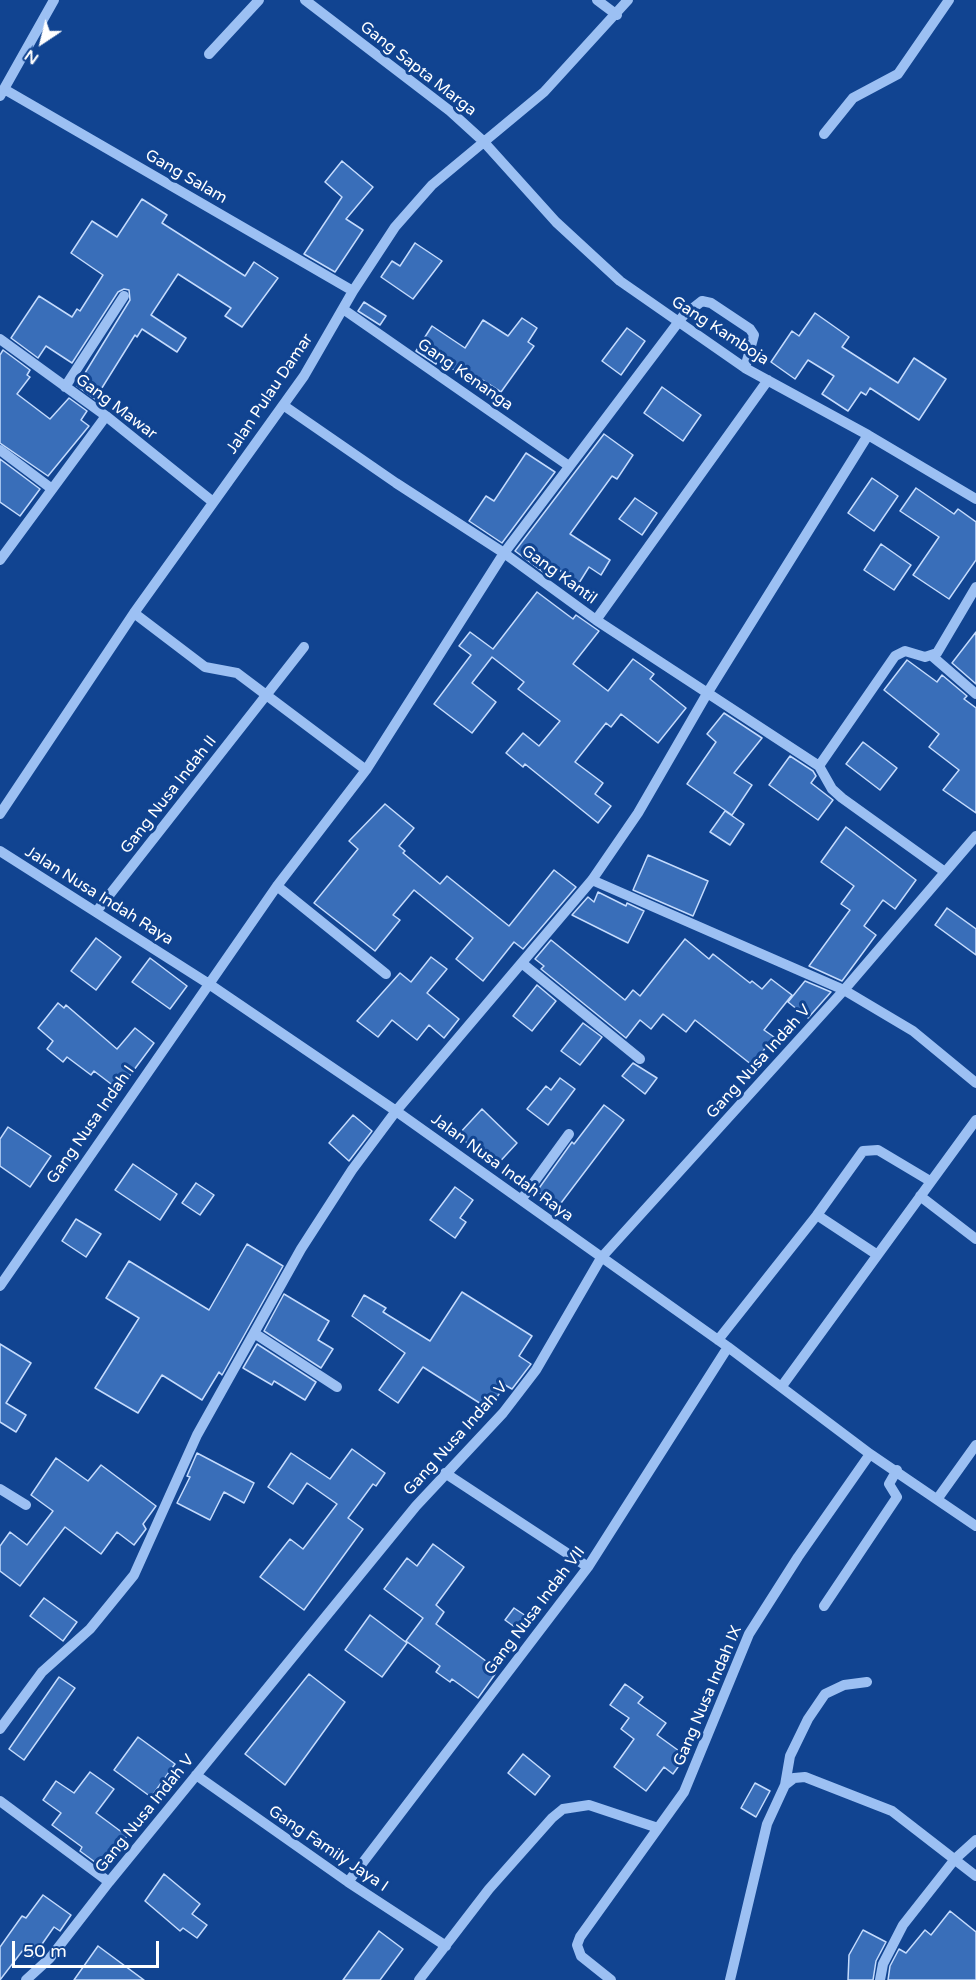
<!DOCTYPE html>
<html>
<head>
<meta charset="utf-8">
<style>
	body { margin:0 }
	#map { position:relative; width:976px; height:1980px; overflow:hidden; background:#114491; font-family:"Varela Round",sans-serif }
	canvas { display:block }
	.north { position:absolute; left:12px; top:12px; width:60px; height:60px; -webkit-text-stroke:4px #114491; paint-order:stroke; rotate:215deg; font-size:16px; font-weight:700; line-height:24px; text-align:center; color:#fff }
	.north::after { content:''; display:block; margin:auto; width:21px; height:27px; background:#fff; clip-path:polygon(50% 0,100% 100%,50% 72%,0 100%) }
	.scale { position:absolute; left:12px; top:1941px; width:147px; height:27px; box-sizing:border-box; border:3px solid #fff; border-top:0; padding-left:8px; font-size:18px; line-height:21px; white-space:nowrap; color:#fff; -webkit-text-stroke:4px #114491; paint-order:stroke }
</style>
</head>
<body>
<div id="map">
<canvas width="976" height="1980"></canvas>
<div class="north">N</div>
<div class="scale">50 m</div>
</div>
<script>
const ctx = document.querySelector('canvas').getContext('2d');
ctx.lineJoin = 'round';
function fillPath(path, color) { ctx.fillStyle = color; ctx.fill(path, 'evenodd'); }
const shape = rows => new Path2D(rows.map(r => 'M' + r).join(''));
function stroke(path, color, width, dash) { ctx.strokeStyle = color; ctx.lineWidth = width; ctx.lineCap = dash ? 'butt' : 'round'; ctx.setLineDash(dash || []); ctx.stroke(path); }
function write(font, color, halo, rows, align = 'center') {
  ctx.font = font + ' "Varela Round",sans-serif'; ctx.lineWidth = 6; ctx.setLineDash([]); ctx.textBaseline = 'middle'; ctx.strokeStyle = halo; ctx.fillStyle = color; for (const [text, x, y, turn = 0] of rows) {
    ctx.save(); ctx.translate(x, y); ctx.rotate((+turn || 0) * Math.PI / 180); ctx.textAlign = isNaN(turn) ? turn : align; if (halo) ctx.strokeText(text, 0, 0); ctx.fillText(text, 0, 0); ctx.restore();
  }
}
const building = shape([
	[342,161,373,187,346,219,363,230,335,272,304,254,342,197,325,182,342,161],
	[142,199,167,215,162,223,245,276,254,262,278,278,242,327,225,316,231,308,178,274,151,315,186,338,177,352,142,329,137,337,135,335,95,399,77,386,130,300,129,290,124,289,118,292,72,363,46,346,38,358,11,338,39,296,72,317,77,309,80,311,103,275,71,253,92,221,117,237,142,199],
	[415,243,442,261,413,299,381,277,392,261,400,266,415,243],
	[364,302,386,316,380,325,358,311,364,302],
	[815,313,849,337,842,347,898,383,914,358,946,379,919,420,870,388,866,395,861,392,848,411,822,394,834,376,808,360,795,379,771,362,792,331,799,336,815,313],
	[522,318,537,328,528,342,534,346,501,392,476,376,472,382,439,360,436,364,416,351,432,326,465,348,483,320,508,336,522,318],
	[627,328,645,341,621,375,602,361,627,328],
	[3,350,30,370,27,375,30,377,17,394,50,419,69,398,87,411,81,420,89,426,48,476,0,443,0,355,3,350],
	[662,387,701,415,683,441,644,413,662,387],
	[604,434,633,455,617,479,612,476,570,534,610,560,601,575,589,567,579,583,553,566,547,575,515,551,604,434],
	[526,453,555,472,502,543,469,521,486,496,494,501,526,453],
	[0,459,40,489,20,516,0,502,0,459],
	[872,478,898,496,874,531,848,513,872,478],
	[916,488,954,514,958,509,976,522,976,560,949,599,913,575,939,537,900,511,916,488],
	[635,498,657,513,642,535,619,519,635,498],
	[881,544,911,565,894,590,864,570,881,544],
	[537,592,573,619,576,615,599,631,573,664,608,691,633,659,654,674,650,679,686,708,658,743,621,714,611,727,606,723,575,762,603,783,595,794,611,806,598,823,525,764,523,767,506,753,523,733,539,746,560,721,518,689,524,682,492,657,472,683,496,702,472,733,434,704,471,655,459,646,470,632,493,649,537,592],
	[976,632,976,684,952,663,976,632],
	[907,660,937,682,942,675,967,696,964,699,976,708,976,813,943,790,959,770,929,747,939,734,884,690,907,660],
	[724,713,762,738,734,773,752,785,732,815,687,784,716,742,707,734,724,713],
	[863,742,897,768,880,790,846,764,863,742],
	[790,756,813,771,816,776,811,783,833,800,818,820,769,785,790,756],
	[385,804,414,828,399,846,405,851,403,853,440,884,447,876,509,926,554,870,576,887,523,949,514,942,483,981,456,959,473,938,414,890,393,915,400,920,375,951,314,903,358,849,349,841,385,804],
	[725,811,744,824,730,845,710,832,725,811],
	[846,827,916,880,895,909,883,900,864,926,876,935,842,981,809,966,850,910,841,904,854,886,821,862,846,827],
	[648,855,708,881,693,916,633,890,648,855],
	[598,892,626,906,627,903,644,911,628,943,572,915,588,897,594,902,598,892],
	[947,908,976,929,976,955,935,925,947,908],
	[96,938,121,957,96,990,71,971,96,938],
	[685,939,709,959,713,954,750,983,752,981,762,989,771,979,792,995,764,1030,774,1037,752,1065,695,1020,686,1032,663,1014,651,1029,640,1020,626,1038,541,969,544,966,535,959,551,940,625,1000,633,990,640,996,685,939],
	[431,957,447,969,427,993,459,1019,444,1038,429,1025,417,1040,392,1020,378,1037,357,1021,400,973,411,982,431,957],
	[150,958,187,986,170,1009,132,982,150,958],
	[805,981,831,992,808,1018,788,1002,805,981],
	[537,985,556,1001,532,1031,513,1016,537,985],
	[58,1003,64,1008,66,1005,117,1049,135,1028,154,1043,119,1090,94,1071,91,1075,67,1057,63,1062,47,1049,53,1041,38,1028,58,1003],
	[583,1023,602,1037,580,1065,561,1051,583,1023],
	[633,1063,657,1078,645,1094,622,1076,633,1063],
	[560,1078,575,1089,548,1125,527,1109,546,1086,551,1090,560,1078],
	[604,1105,624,1120,558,1207,537,1191,572,1142,574,1144,604,1105],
	[482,1109,517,1143,495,1167,458,1135,482,1109],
	[353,1115,372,1131,349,1161,329,1143,353,1115],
	[8,1127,51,1156,30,1187,0,1166,0,1139,8,1127],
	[133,1164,177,1194,160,1220,115,1190,133,1164],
	[196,1183,214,1195,200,1215,182,1203,196,1183],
	[455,1187,473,1200,460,1218,466,1222,455,1238,430,1220,455,1187],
	[76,1219,101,1234,86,1257,62,1241,76,1219],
	[247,1244,283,1266,222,1375,219,1372,202,1400,162,1375,138,1413,95,1388,139,1318,106,1298,129,1261,209,1310,247,1244],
	[462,1292,532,1336,519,1356,531,1364,512,1389,505,1385,489,1409,423,1367,398,1403,379,1390,405,1353,352,1316,364,1295,386,1308,383,1312,430,1341,462,1292],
	[284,1294,329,1321,318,1340,333,1349,321,1368,264,1331,284,1294],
	[0,1344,31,1363,6,1403,26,1415,16,1432,0,1422,0,1344],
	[257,1344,316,1382,305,1400,274,1381,272,1385,243,1368,257,1344],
	[352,1449,385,1473,376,1486,373,1484,348,1518,363,1529,304,1610,260,1577,290,1539,303,1549,337,1504,307,1483,293,1504,268,1487,291,1453,330,1479,352,1449],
	[197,1453,254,1483,244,1503,224,1492,210,1520,177,1503,190,1477,187,1476,197,1453],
	[56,1458,88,1481,101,1465,156,1506,143,1524,146,1529,134,1545,117,1532,101,1554,65,1527,20,1586,0,1571,0,1546,10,1532,27,1545,53,1511,31,1495,56,1458],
	[433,1544,464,1567,436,1605,444,1612,436,1624,498,1670,478,1698,452,1679,450,1682,436,1672,440,1666,406,1641,423,1618,384,1589,407,1558,417,1566,433,1544],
	[44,1598,77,1622,63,1641,30,1616,44,1598],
	[514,1608,532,1620,523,1633,505,1620,514,1608],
	[370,1615,407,1643,382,1677,345,1650,370,1615],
	[309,1674,345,1702,285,1785,245,1754,309,1674],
	[59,1677,75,1688,24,1760,9,1749,59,1677],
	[625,1684,643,1697,638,1703,666,1723,657,1735,686,1756,673,1774,664,1767,646,1791,614,1767,634,1739,621,1729,629,1718,610,1705,625,1684],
	[138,1737,175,1764,151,1797,114,1770,138,1737],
	[523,1754,550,1776,535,1795,508,1773,523,1754],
	[90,1772,114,1789,96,1813,127,1836,103,1868,80,1851,82,1847,52,1825,61,1813,43,1800,56,1781,74,1793,90,1772],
	[755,1783,770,1791,756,1817,741,1808,755,1783],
	[164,1874,200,1904,192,1914,207,1925,197,1938,183,1928,180,1931,145,1901,164,1874],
	[43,1895,71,1915,60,1931,54,1927,33,1957,23,1950,0,1980,0,1947,22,1916,26,1918,43,1895],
	[950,1911,976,1932,976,1980,888,1980,890,1966,899,1949,906,1953,925,1930,931,1935,950,1911],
	[863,1930,886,1942,876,1961,873,1980,848,1980,849,1955,863,1930],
	[379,1931,403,1949,380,1980,343,1980,379,1931],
	[98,1946,144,1980,74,1980,98,1946]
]);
fillPath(building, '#396eb9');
stroke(building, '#c4dbfd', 1.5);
stroke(shape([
	[305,0,450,111,483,141,556,222,620,281,745,368,868,435,976,499],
	[597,0,617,15],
	[209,54,259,0],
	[4,89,353,291],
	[0,96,54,0],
	[824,134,853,98,898,74,949,0],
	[343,309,569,466],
	[0,339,106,416,213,502],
	[65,387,124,296],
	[283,405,396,483,504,553,596,620,819,766,832,789,842,798,945,872],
	[0,450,52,489],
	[0,560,106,416],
	[134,613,205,667,237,673,366,770],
	[596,620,768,380],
	[932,656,976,694],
	[819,766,895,656,905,651,925,657,937,653,976,587],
	[0,814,134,613,304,376,353,291,395,227,432,185,544,92,628,0],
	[0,851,209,984,396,1111,728,1347,870,1454,976,1526],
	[592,880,844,990,913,1031,976,1083],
	[277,886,386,974],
	[96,912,304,647],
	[523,964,640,1059],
	[920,1196,976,1239],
	[521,1200,569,1134],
	[817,1215,863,1151,878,1150,930,1181],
	[0,1286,277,886,366,770,504,553,683,316,702,301,711,303,750,329,754,335,745,368],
	[254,1333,337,1387],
	[718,1340,817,1215,876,1254],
	[782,1386,976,1120],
	[445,1473,588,1567],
	[0,1489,26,1505],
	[938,1498,976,1445],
	[824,1606,897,1497,889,1484,897,1470],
	[0,1729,42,1672,90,1629,134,1575,197,1435,301,1249,352,1170,396,1111,592,880,638,813,708,692,868,435],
	[196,1775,348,1882,446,1946],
	[785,1785,790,1756,808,1719,825,1694,844,1685,867,1682],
	[0,1801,109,1882],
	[348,1882,588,1567,728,1347],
	[26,1980,50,1958,109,1882,416,1506,503,1413,536,1370,601,1258,844,990,976,836],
	[419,1980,489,1889,552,1818,563,1809,589,1805,658,1828],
	[611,1980,581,1956,577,1945,580,1937,684,1792,749,1634,798,1557,870,1454],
	[730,1980,767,1824,785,1785,794,1778,805,1777,892,1811,976,1876],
	[880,1980,883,1964,903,1925,955,1859,976,1840]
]), '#9cc0f3', 10);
write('16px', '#fff', '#114491', [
	["Gang Sapta Marga",418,69,38],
	["Gang Salam",186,177,30],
	["Gang Kamboja",720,331,33],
	["Gang Kenanga",465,375,35],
	["Jalan Pulau Damar",270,394,-56],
	["Gang Mawar",116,407,37],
	["Gang Kantil",559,575,36],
	["Gang Nusa Indah II",169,795,-52],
	["Jalan Nusa Indah Raya",99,896,32],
	["Gang Nusa Indah V",759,1062,-48],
	["Gang Nusa Indah I",91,1125,-55],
	["Jalan Nusa Indah Raya",502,1168,36],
	["Gang Nusa Indah V",456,1439,-48],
	["Gang Nusa Indah VII",535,1611,-53],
	["Gang Nusa Indah IX",708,1696,-67],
	["Gang Nusa Indah V",145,1814,-51],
	["Gang Family Jaya I",328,1849,34]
]);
</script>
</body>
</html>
